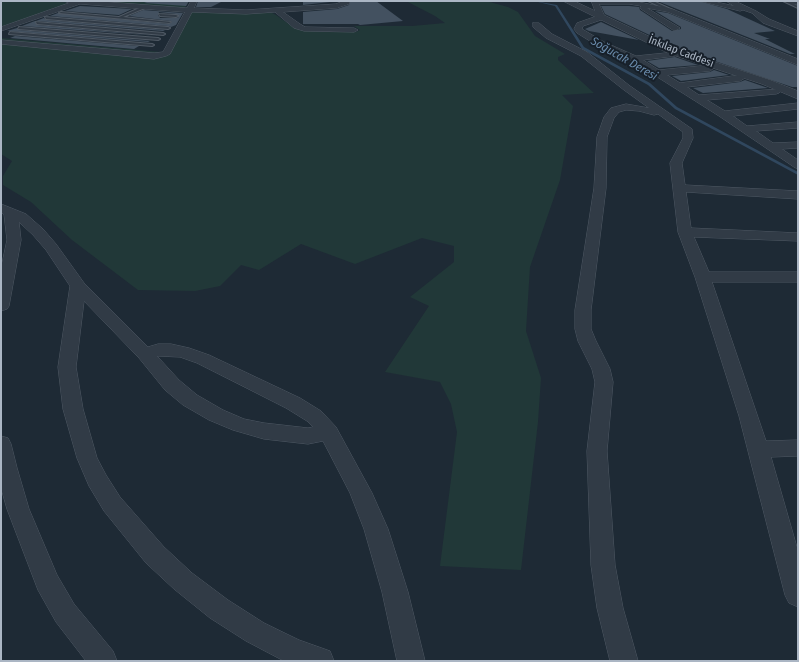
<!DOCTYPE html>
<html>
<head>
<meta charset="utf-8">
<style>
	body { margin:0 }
	#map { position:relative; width:799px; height:662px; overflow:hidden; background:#1e2a35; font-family:"Fira Sans Condensed",sans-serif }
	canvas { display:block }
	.frame { position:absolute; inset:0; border:2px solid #abb6c4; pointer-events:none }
</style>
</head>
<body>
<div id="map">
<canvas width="799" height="662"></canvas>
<div class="frame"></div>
</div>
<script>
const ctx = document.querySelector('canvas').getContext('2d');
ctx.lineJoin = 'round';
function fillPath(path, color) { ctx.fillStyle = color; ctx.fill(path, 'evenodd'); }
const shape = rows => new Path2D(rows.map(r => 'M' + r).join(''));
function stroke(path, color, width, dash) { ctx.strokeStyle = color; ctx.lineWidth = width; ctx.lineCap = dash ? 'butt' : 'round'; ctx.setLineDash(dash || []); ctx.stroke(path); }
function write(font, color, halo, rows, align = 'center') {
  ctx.font = font + ' "Fira Sans Condensed",sans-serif'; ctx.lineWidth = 4; ctx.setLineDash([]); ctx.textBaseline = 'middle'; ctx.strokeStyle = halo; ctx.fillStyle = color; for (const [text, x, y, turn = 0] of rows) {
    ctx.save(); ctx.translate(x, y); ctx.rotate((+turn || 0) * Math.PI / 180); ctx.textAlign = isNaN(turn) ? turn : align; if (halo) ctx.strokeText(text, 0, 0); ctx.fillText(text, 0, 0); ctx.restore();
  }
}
fillPath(shape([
	[1,1,51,1,69,3,1,27],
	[85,1,189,1,184,9],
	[406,1,486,1,508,7,518,12,535,36,565,54,558,57,558,60,594,93,562,95,573,106,560,180,530,267,526,331,541,378,538,422,521,570,440,566,457,432,451,404,440,382,385,372,429,306,410,297,454,262,454,246,422,238,355,264,301,244,259,270,241,265,220,286,195,291,138,290,72,240,31,202,3,185,3,176,12,161,1,154,1,38,161,52,171,50,189,16,192,12,197,12,272,13,276,15,293,27,314,31,356,32,360,30,354,26,412,26,445,23,435,16]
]), '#213838');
fillPath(shape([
	[534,1,557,5,584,47,650,83,677,107,798,172,798,175,675,109,648,85,582,49,555,6,534,1]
]), '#30475e');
fillPath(shape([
	[150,1,189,1,186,6,144,3],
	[198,1,223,1,211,7,196,7],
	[311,1,339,1,303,5,303,2],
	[350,1,376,1,403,21,360,25,358,24,303,24,303,12,337,9,349,5],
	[657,1,699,1,727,9,775,31,754,33,770,39,765,39,795,54,790,54],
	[80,6,132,9,119,15,65,11],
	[601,6,629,6,639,7,640,10,672,31,681,29,681,27,655,11,668,13,798,66,798,87,792,87,679,49,676,48,680,47,673,46,605,14],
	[143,10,183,13,176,25,171,27,168,26,50,16,58,13,169,24,172,22,171,21,129,16],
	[159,12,176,14,179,17,176,18,160,18,158,15],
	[44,18,46,20,165,30,163,31,36,21],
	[35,21,37,25,159,36,22,26],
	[601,22,639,40,589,31,585,29],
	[17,28,18,30,150,41,148,42,7,31],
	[15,36,139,46,134,49,10,38],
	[675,57,698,65,659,68,647,61],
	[714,70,729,75,681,81,672,76,710,72],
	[745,80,768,88,703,93,693,88,740,82]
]), '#435160');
const service = shape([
	[648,1,653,1,675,11,672,12,648,1],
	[783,1,788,1,798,6,798,8,783,1],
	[144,6,145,8,123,17,171,22,169,23,59,13,61,12,119,17,144,6],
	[159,14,176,15,178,16,176,17,160,16,159,14],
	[45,17,168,27,170,28,168,29,46,19,45,17],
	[36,22,163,33,165,34,163,35,37,24,36,22],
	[19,27,158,38,160,39,158,40,18,29,19,27],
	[10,32,152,44,154,45,152,46,9,34,10,32]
]);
const minor = shape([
	[64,1,94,1,187,8,191,1,197,1,194,8,246,10,336,4,343,1,349,1,349,4,337,8,283,12,300,24,305,27,354,28,358,30,354,32,304,31,294,28,275,12,246,14,192,12,170,54,166,56,154,59,1,44,1,40,154,53,163,52,185,12,80,4,1,31,1,27,69,3,64,1],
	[590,1,634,1,672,9,798,59,798,65,668,12,647,8,680,28,676,30,673,30,641,9,640,8,641,6,629,4,599,4,605,17,604,19,583,26,582,29,604,42,636,56,675,52,676,54,675,56,643,60,659,70,710,65,714,68,710,71,667,75,680,83,740,75,745,78,740,81,687,87,699,95,779,89,781,91,779,93,776,94,707,100,725,111,798,103,798,109,733,116,747,126,798,122,798,128,756,131,773,143,798,142,798,148,782,149,798,160,798,169,794,167,719,116,632,61,598,46,577,33,574,29,577,23,597,16,592,3,590,1],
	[700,1,712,1,734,6,726,1,735,1,756,11,769,19,798,31,798,36,763,23,752,13,743,10,740,11,700,1],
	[785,1,798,1,798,5,786,2,785,1],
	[533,23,539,23,552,34,587,52,630,86,692,129,693,138,682,163,685,185,798,191,798,199,686,192,691,228,798,233,798,241,694,237,709,272,798,272,798,282,712,282,766,441,798,440,798,456,771,457,798,551,798,607,789,603,785,595,739,416,695,277,678,232,670,163,683,138,683,132,658,114,654,115,639,111,626,110,619,112,614,118,607,137,606,188,591,310,591,329,596,341,610,369,613,382,607,451,615,565,623,608,638,661,610,661,597,608,591,565,587,451,595,382,592,369,578,341,575,329,575,310,594,188,597,137,604,117,611,108,626,104,649,108,624,90,581,56,546,38,533,27,533,23],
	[1,204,26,214,43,229,56,244,84,283,148,347,158,344,171,344,189,348,209,355,300,398,321,411,336,427,372,493,388,529,408,592,425,661,397,661,382,592,364,529,350,493,323,441,308,444,264,439,233,430,209,420,183,405,165,390,139,358,84,301,76,367,83,409,97,458,106,475,120,497,164,547,192,573,228,600,264,623,299,640,330,651,334,661,284,661,246,641,210,618,174,589,146,563,104,511,89,486,77,458,63,409,58,367,70,286,46,250,33,235,19,222,21,240,9,306,7,309,1,311,1,268,7,240,4,214,1,213,1,204],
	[157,356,180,357,197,363,286,408,307,421,313,427,308,428,264,423,244,419,223,410,197,395,179,380,157,356],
	[1,436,8,438,11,444,17,468,29,509,57,575,74,604,113,651,117,661,86,661,56,622,38,590,7,509,1,488,1,436]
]);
const tertiary = shape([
	[563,1,574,1,678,50,770,80,798,91,798,99,762,84,670,54,563,1]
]);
stroke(service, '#4f5964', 2);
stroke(minor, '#4f5964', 1);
stroke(tertiary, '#4f5964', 1);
fillPath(service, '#313b46');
fillPath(minor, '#313b46');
fillPath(tertiary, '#313b46');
write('11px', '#abb6c4', '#17202a', [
	["İnkılap Caddesi",681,52,21]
]);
write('italic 12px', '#698aaa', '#17202a', [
	["Soğucak Deresi",624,59,30]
]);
</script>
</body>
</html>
